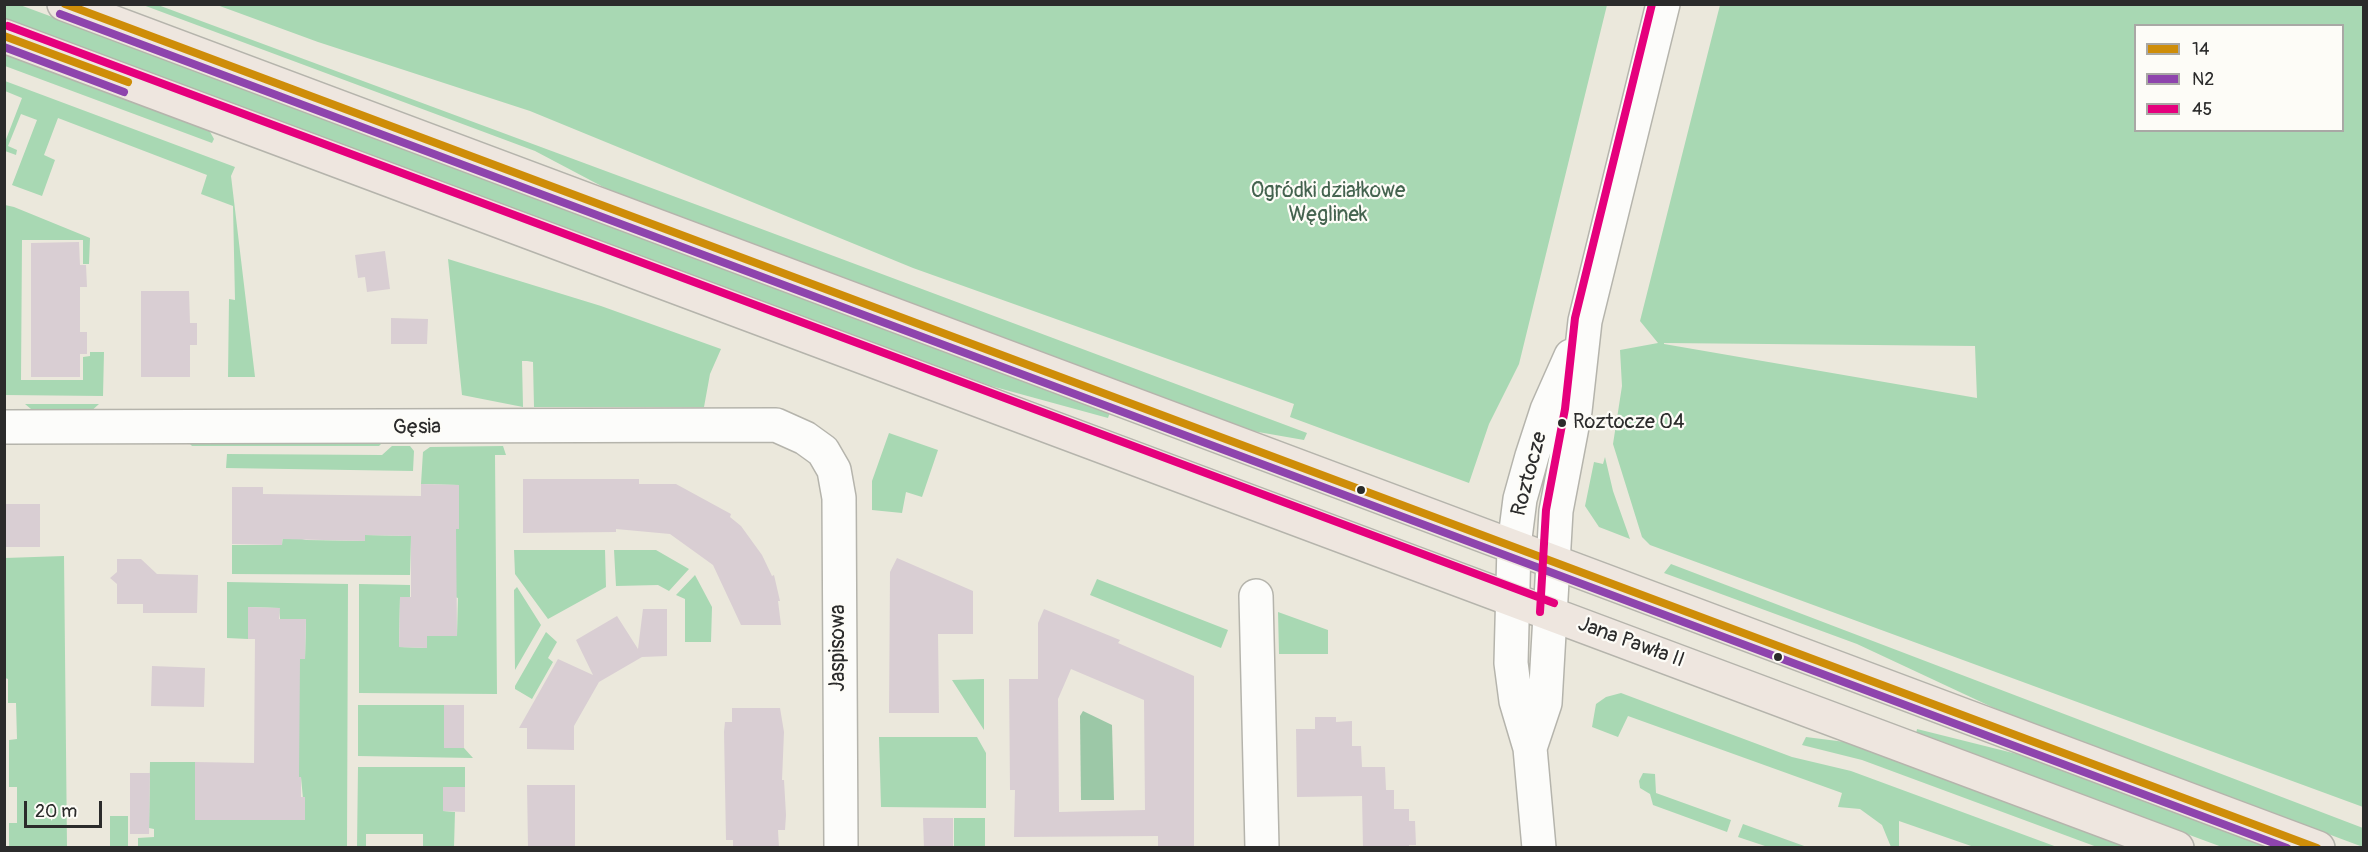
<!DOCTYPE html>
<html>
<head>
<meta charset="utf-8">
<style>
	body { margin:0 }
	#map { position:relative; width:2368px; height:852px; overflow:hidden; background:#ebe8dc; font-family:Pangolin,sans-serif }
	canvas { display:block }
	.frame { position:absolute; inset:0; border:6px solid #2b2b2b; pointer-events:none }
	.legend { position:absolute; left:2134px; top:24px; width:210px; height:108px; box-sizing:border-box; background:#fdfcf7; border:2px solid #a9a8a5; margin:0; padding:8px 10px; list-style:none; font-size:18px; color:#2b2b2b }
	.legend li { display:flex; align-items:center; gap:12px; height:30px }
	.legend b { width:30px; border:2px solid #a9a8a5 }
	.scale { position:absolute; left:24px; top:801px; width:78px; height:27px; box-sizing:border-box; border:3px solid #2b2b2b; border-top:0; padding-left:8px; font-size:18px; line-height:21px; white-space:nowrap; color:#2b2b2b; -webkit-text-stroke:4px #fdfcf7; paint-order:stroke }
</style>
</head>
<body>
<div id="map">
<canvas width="2368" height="852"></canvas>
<div class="frame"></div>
<ul class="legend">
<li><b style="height:8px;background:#ce8d09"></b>14</li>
<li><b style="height:8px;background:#8e44ad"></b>N2</li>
<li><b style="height:8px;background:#e5007d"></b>45</li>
</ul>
<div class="scale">20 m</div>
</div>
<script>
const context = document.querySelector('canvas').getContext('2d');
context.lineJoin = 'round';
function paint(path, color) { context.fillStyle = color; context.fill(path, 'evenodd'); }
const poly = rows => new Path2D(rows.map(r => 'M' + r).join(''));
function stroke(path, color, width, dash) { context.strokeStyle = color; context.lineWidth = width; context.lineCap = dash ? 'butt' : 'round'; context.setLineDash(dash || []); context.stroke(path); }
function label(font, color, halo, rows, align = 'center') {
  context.font = font + ' Pangolin,sans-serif'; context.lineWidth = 4.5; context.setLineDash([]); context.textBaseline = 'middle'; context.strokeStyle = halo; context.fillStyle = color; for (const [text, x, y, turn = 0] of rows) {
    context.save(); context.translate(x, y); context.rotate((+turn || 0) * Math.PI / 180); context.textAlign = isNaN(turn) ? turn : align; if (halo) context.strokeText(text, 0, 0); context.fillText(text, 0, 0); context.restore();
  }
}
paint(poly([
	[4,5,20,5,937,344,1110,412,1108,418,991,386,879,345,5,20],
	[143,5,158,5,700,206,1307,433,1304,440,1241,429,626,199,535,151],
	[217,5,1607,5,1519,364,1489,424,1469,483,1290,417,1294,404,913,268,530,111,318,42],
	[1720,5,2363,5,2363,807,1650,545,1642,537,1613,444,1622,386,1620,350,1658,343,1640,321],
	[2136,26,2342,26,2342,130,2136,130],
	[1664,343,1975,346,1977,398,1664,344],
	[4,50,209,130,214,139,212,143,5,66],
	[5,81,235,167,231,176,255,377,228,377,229,299,235,300,233,206,201,194,207,175,58,118,44,155,55,160,42,196,12,185,37,120,21,114,8,146,17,150,16,155,5,151,5,142,22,98,5,91],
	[5,205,14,207,90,238,89,264,83,264,83,240,22,240,21,380,83,380,83,357,90,356,90,352,104,352,103,396,5,395],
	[448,259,601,306,721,349,710,374,704,407,534,407,533,362,527,361,522,361,523,407,462,395],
	[25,404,99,404,89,413,37,414],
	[889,433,938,450,922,497,906,492,902,513,872,510,872,481],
	[387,438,379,446,192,446,188,442],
	[392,446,410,446,414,451,413,471,226,468,227,454,382,455],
	[503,446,506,455,495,455,497,694,359,693,359,584,410,585,410,597,400,598,399,647,427,648,427,636,457,636,458,598,455,597,451,529,459,528,459,485,421,484,423,452,430,447],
	[1605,457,1613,491,1630,539,1599,527,1585,506,1594,462,1603,464],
	[283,534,306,540,365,541,365,535,411,536,410,575,232,574,232,545,282,545],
	[514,550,605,550,606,587,548,619,515,574],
	[614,550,656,550,689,569,669,591,658,585,616,586],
	[64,556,67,847,9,847,9,823,17,823,17,787,9,787,9,740,17,739,16,703,8,703,8,679,5,678,5,558],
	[1671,564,2363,828,2363,847,2009,715,1857,644,1664,573],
	[695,575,712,607,711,642,685,642,685,599,676,595],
	[1097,579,1228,630,1221,648,1090,595],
	[227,582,348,584,347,847,138,848,138,838,154,837,154,829,149,828,150,762,195,762,195,820,234,820,235,815,267,820,305,820,301,777,294,777,294,659,305,659,306,619,280,619,279,608,248,607,248,639,227,638],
	[517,587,541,625,515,670,514,590],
	[1278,612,1328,630,1328,654,1279,654],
	[546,632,557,642,548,658,553,662,532,699,515,689,515,686],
	[984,679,984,730,952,680],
	[1621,693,1792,757,1851,771,2057,847,1974,847,1899,821,1899,847,1891,847,1882,825,1860,809,1838,807,1842,793,1628,716,1618,737,1592,727,1596,704,1606,697],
	[358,705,444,705,444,748,464,748,473,758,358,756],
	[1917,729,2041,760,2275,847,2222,847,1916,734],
	[879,737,977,737,986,753,986,808,881,807],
	[1806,737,1853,743,2137,847,2097,847,1862,760,1802,745],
	[358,767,465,767,465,787,443,788,443,811,455,812,454,847,423,847,423,834,366,834,366,847,357,848],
	[1643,773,1655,774,1656,793,1731,820,1727,832,1653,805,1650,794,1640,788,1639,781],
	[110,816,128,816,128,847,110,847],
	[954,818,985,818,985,847,954,847],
	[1743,824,1807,847,1768,847,1738,837]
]), '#a8d8b3');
paint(poly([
	[1083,711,1112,725,1114,800,1081,800,1080,716]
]), '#9cc8a7');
paint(poly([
	[79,242,80,265,86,265,87,287,80,287,80,332,87,332,87,354,80,354,80,377,31,377,31,243],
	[385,251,390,289,367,292,365,277,358,278,355,255],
	[141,291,189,291,190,323,197,323,197,345,190,345,190,377,141,377],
	[391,318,428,319,427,344,391,344],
	[523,479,639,479,639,484,676,484,731,514,730,517,741,526,762,555,772,576,774,575,780,601,778,601,781,625,741,625,713,565,670,534,616,529,616,532,523,533],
	[421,484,459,485,459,529,456,529,457,636,427,636,427,648,399,647,400,597,411,597,411,536,365,535,365,541,282,539,282,545,232,544,232,487,263,487,263,494,421,496],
	[4,504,40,504,40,547,4,547],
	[897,558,973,591,973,634,938,634,939,713,889,713,890,572],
	[117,559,141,559,157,574,198,575,197,613,143,613,143,604,117,604,117,584,110,578,117,572],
	[248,607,280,608,279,619,306,619,305,659,300,659,299,777,301,777,301,797,305,797,305,820,195,820,195,762,254,763,255,639,248,639],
	[643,609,667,609,667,656,642,657,599,682,574,726,574,750,527,749,527,728,519,728,558,659,593,675,576,640,617,616,638,649],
	[1044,609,1120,640,1118,643,1194,676,1194,848,1158,848,1158,836,1014,837,1015,790,1010,790,1009,679,1038,679,1038,623],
	[1071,669,1144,700,1145,810,1059,812,1058,699],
	[152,666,205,668,204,707,151,706],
	[444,705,464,705,464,748,444,748],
	[732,708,780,708,784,732,782,780,784,780,786,815,785,830,778,830,779,848,733,848,733,840,726,840,724,732,725,722,732,722],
	[1315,717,1336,717,1336,722,1352,721,1352,746,1361,746,1362,767,1385,767,1386,790,1394,790,1394,809,1409,809,1409,821,1415,821,1416,845,1409,845,1409,848,1363,848,1362,796,1297,797,1296,729,1315,729],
	[130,773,150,773,149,834,130,834],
	[527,785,575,785,575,848,528,848],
	[443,787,465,787,465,812,443,811],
	[923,818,953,818,953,848,924,848]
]), '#d9ced3');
const minor = poly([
	[4,427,776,425,805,438,823,451,834,470,839,498,841,848],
	[1256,596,1262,848],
	[1530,748,1545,703,1556,511,1575,411,1585,321,1663,4],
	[1539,848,1530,748,1516,701,1511,663,1514,546,1520,499,1532,456,1547,410,1571,356]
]);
const major = poly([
	[64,4,2318,848],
	[4,36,2177,848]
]);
stroke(minor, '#b5b4ac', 36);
stroke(major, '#b5b4ac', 36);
stroke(minor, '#fcfcfa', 33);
stroke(major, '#eee6df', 33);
stroke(poly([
	[65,4,2317,848],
	[4,36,128,82]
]), '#ce8d09', 8);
stroke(poly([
	[60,14,2287,848],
	[4,47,124,92]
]), '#8e44ad', 8);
stroke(poly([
	[8,26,1554,603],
	[1540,612,1546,510,1565,409,1575,318,1652,4]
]), '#e5007d', 8);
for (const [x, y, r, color] of [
	[1562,423,5,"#2b2b2b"],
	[1361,490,5,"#2b2b2b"],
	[1778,657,5,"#2b2b2b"]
]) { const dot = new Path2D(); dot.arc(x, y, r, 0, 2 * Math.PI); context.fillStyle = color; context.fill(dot); stroke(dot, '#fdfcf7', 2); }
label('20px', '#2b2b2b', '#fdfcf7', [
	["Roztocze 04",1573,423]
], 'left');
label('21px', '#44634f', '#fdfcf7', [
	["Ogródki działkowe",1328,192],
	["Węglinek",1328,216]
]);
label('21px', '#2b2b2b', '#fdfcf7', [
	["Gęsia",417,428,-1],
	["Roztocze",1530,474,-75],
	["Jana Pawła II",1631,643,20],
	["Jaspisowa",839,648,-90]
]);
</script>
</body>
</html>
